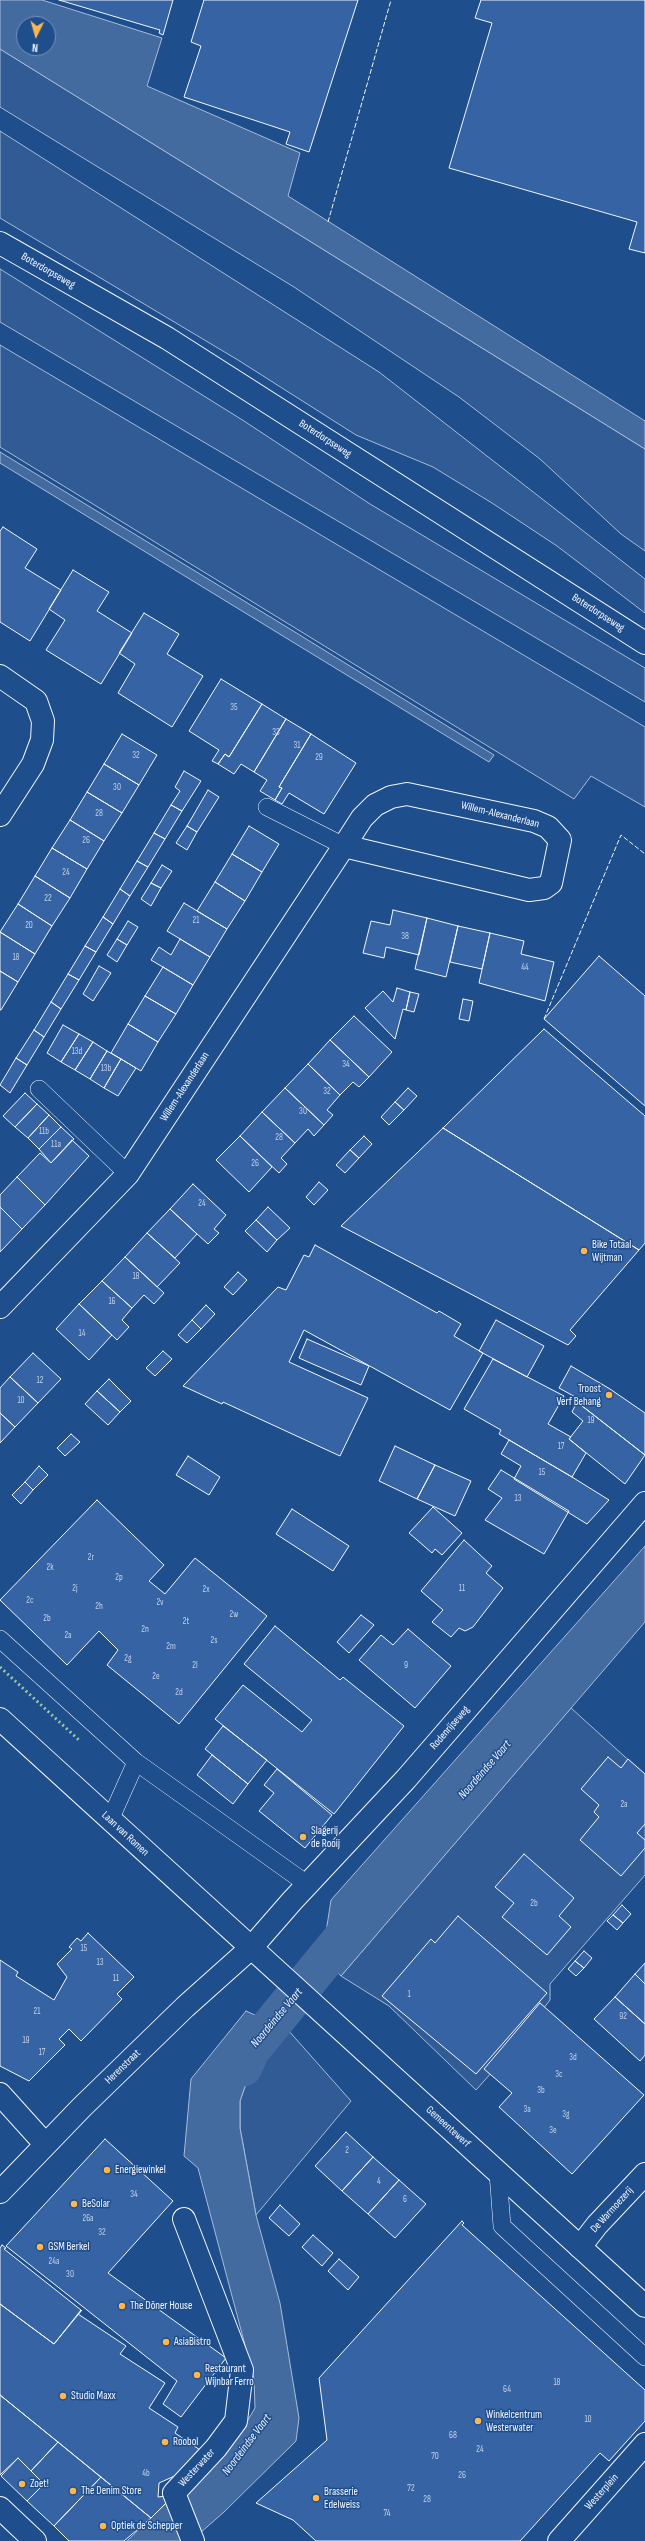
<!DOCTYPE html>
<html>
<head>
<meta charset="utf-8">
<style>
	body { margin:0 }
	#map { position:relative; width:645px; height:2541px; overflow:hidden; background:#1f4e8c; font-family:"Sofia Sans Condensed",sans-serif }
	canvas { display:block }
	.north { position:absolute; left:16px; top:16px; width:40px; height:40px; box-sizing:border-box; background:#1f4e8c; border:1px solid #7391ba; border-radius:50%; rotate:185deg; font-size:11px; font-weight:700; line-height:16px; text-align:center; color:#f2f6ff }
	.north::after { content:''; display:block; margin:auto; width:14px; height:18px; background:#ffb74d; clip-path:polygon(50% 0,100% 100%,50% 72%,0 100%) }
</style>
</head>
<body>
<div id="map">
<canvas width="645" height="2541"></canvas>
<div class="north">N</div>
</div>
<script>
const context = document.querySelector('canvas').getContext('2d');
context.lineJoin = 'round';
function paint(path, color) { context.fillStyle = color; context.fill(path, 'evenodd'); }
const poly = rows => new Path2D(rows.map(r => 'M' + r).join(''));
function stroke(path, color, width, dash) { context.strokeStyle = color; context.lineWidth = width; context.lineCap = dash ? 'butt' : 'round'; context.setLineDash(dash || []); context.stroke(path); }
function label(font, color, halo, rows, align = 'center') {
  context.font = font + ' "Sofia Sans Condensed",sans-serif'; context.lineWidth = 3; context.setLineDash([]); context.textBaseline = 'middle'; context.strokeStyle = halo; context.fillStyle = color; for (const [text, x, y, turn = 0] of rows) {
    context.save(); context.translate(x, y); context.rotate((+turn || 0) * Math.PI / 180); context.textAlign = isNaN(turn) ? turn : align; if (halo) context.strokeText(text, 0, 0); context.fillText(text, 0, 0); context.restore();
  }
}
const green = poly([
	[0,49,645,449,645,551,621,534,540,459,459,397,294,287,0,107,0,49],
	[0,131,379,372,645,579,645,613,557,546,492,503,433,467,356,435,238,360,0,218,0,131],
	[0,269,244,421,370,504,645,668,645,702,0,322,0,269],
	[0,345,645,727,645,807,591,776,574,799,0,447,0,345],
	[571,1708,645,1775,645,1875,550,1984,550,2000,509,2053,476,2090,389,2006,341,1976,571,1708],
	[288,2030,351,2101,256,2215,240,2128,240,2101,249,2075,268,2050,288,2030]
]);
paint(green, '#305b95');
stroke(green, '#a8bbd7', 1);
const water = poly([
	[0,0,42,0,162,38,147,86,300,153,288,196,645,421,645,449,0,49,0,0],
	[24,24,48,24,48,48,24,48,24,24],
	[0,452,290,629,494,755,489,762,0,463,0,452],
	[645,1546,645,1622,341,1976,322,1958,331,1900,645,1546],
	[246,2011,288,2030,268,2050,249,2075,240,2101,240,2128,256,2215,280,2303,299,2418,296,2441,224,2512,191,2541,127,2541,242,2430,255,2408,254,2379,198,2168,184,2156,191,2079,246,2011]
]);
paint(water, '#446ba0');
stroke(water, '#a8bbd7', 1);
stroke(poly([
	[243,2067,250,2051,359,1918]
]), '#446ba0', 39);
const building = poly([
	[59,0,173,0,163,35,159,33,160,30,59,0],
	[204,0,358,0,309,152,286,144,290,132,184,97,201,46,191,42,204,0],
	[481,0,645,0,645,253,629,249,637,222,449,168,492,23,475,18,481,0],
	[3,527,37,549,25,568,61,590,30,641,0,622,0,531,3,527],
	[73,570,109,592,97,611,132,633,101,684,46,650,65,620,49,609,73,570],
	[144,613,179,634,167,654,203,676,172,727,118,693,135,664,119,653,144,613],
	[221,679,262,704,229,757,225,754,218,764,212,761,219,750,189,731,221,679],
	[262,704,286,719,254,772,241,764,234,774,218,764,225,754,229,757,262,704],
	[286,719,311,734,279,787,282,788,275,800,260,791,267,780,254,772,286,719],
	[122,734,157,755,139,785,104,764,122,734],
	[311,734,356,763,324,814,289,793,282,804,275,800,282,788,279,787,311,734],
	[104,764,139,785,122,813,87,792,104,764],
	[184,771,201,781,182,811,171,805,180,791,175,787,184,771],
	[208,790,219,797,197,832,187,826,208,790],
	[87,792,122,813,104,841,70,820,87,792],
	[171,805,182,811,165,839,154,833,171,805],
	[70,820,104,841,87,869,52,848,70,820],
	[187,826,197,832,187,850,176,843,187,826],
	[249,826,279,844,262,872,232,854,249,826],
	[154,833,165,839,148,867,137,861,154,833],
	[52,848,87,869,70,898,35,876,52,848],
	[232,854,262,872,245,901,215,882,232,854],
	[137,861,148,867,130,896,120,889,137,861],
	[162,865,172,871,161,888,151,883,162,865],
	[35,876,70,898,52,926,18,904,35,876],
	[215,882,245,901,227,929,197,911,215,882],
	[151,883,161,888,151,906,141,899,151,883],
	[120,889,130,896,113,924,103,917,120,889],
	[184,903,227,929,210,957,167,931,184,903],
	[18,904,52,926,35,954,0,932,18,904],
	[393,910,427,918,419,955,386,947,384,958,363,953,371,921,390,925,393,910],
	[103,917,113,924,96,952,85,946,103,917],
	[427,918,458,926,446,977,415,969,427,918],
	[128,921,138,927,127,945,117,939,128,921],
	[458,926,490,933,482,969,450,962,458,926],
	[0,932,35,954,18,982,0,971,0,932],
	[490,933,524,941,521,954,554,962,545,1001,479,983,490,933],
	[117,939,127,945,117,962,107,955,117,939],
	[180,939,210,957,193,985,151,960,159,947,171,955,180,939],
	[85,946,96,952,79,980,68,974,85,946],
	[599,956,645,996,645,1106,544,1019,599,956],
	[99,966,111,973,93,1001,83,994,99,966],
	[163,967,193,985,176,1014,145,996,163,967],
	[0,971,18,982,1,1010,0,1010,0,971],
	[68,974,79,980,61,1009,51,1002,68,974],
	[397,988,410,992,406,1010,403,1009,395,1039,365,1008,383,991,393,1002,397,988],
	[410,992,419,994,414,1012,406,1010,410,992],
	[145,996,176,1014,158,1042,128,1024,145,996],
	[463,999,473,1001,469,1021,459,1019,463,999],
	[51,1002,61,1009,44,1037,34,1030,51,1002],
	[354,1016,392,1052,369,1077,330,1040,354,1016],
	[128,1024,158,1042,141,1071,111,1053,128,1024],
	[63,1025,79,1034,61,1062,47,1053,63,1025],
	[544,1029,645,1116,645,1243,639,1250,443,1128,544,1029],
	[34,1030,44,1037,27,1065,16,1058,34,1030],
	[79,1034,93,1042,75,1070,61,1062,79,1034],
	[330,1040,369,1077,359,1087,353,1082,340,1095,308,1064,330,1040],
	[93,1042,107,1051,90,1079,75,1070,93,1042],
	[107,1051,121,1059,104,1088,90,1079,107,1051],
	[16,1058,27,1065,10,1093,0,1085,16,1058],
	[121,1059,136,1068,118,1096,104,1088,121,1059],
	[308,1064,340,1095,327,1110,333,1115,324,1125,285,1088,308,1064],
	[285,1088,324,1125,314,1136,308,1129,295,1143,262,1112,285,1088],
	[408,1088,417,1096,404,1110,395,1102,408,1088],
	[25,1093,37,1104,15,1127,3,1116,25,1093],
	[395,1102,404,1110,389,1125,381,1117,395,1102],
	[37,1104,49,1115,28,1138,15,1127,37,1104],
	[262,1112,295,1143,281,1158,287,1164,279,1173,240,1136,262,1112],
	[49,1115,61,1127,39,1149,28,1138,49,1115],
	[61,1127,74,1139,51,1163,39,1149,61,1127],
	[443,1128,639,1250,570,1330,576,1336,568,1345,341,1226,443,1128],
	[240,1136,272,1167,249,1192,216,1160,240,1136],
	[364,1136,372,1144,359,1158,350,1150,364,1136],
	[72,1140,89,1156,45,1205,17,1177,40,1153,51,1163,72,1140],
	[350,1150,359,1158,345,1173,336,1165,350,1150],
	[17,1177,45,1205,22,1229,0,1207,0,1195,17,1177],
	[319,1182,328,1190,314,1205,306,1197,319,1182],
	[193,1184,226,1215,214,1229,219,1233,208,1244,170,1209,193,1184],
	[0,1207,22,1229,0,1252,0,1207],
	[268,1207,290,1228,277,1240,256,1220,268,1207],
	[170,1209,197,1234,175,1258,147,1233,170,1209],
	[256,1220,277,1240,267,1252,245,1231,256,1220],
	[147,1233,180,1263,157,1287,125,1257,147,1233],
	[315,1245,437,1313,439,1311,461,1324,454,1336,483,1353,450,1410,304,1330,289,1362,368,1398,340,1456,223,1402,222,1404,183,1386,278,1287,286,1290,304,1255,309,1257,315,1245],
	[125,1257,164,1293,154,1304,144,1295,132,1308,102,1281,125,1257],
	[238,1272,247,1280,233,1295,224,1287,238,1272],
	[102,1281,132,1308,122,1320,129,1327,117,1340,79,1304,102,1281],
	[79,1304,112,1335,89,1360,56,1329,79,1304],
	[206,1305,215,1314,201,1329,192,1320,206,1305],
	[192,1320,201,1329,187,1343,178,1335,192,1320],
	[496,1320,544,1346,527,1377,479,1351,496,1320],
	[307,1339,369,1366,361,1385,299,1358,307,1339],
	[163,1351,172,1359,155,1376,146,1368,163,1351],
	[33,1353,61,1379,38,1403,10,1377,33,1353],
	[493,1359,564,1396,548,1424,571,1437,569,1439,586,1453,572,1477,499,1434,501,1430,464,1409,493,1359],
	[571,1366,610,1389,645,1413,645,1455,577,1402,579,1399,559,1388,571,1366],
	[10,1377,38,1403,15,1427,0,1413,0,1388,10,1377],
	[109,1379,131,1401,120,1412,97,1391,109,1379],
	[97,1391,120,1412,108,1425,85,1404,97,1391],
	[577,1402,645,1455,625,1484,569,1439,583,1421,572,1412,577,1402],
	[0,1413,15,1427,0,1443,0,1413],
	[71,1434,80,1442,65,1456,57,1448,71,1434],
	[509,1440,572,1477,609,1500,587,1524,514,1479,521,1466,501,1454,509,1440],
	[395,1446,435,1465,417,1499,379,1481,395,1446],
	[188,1456,220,1477,209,1495,176,1475,188,1456],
	[435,1465,471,1481,455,1516,417,1499,435,1465],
	[39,1466,48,1475,33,1490,25,1482,39,1466],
	[501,1470,569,1511,544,1554,485,1520,502,1498,488,1489,501,1470],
	[25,1482,33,1490,21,1504,12,1495,25,1482],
	[97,1500,164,1565,149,1581,165,1594,195,1558,267,1616,179,1724,107,1665,118,1650,99,1631,67,1665,0,1600,97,1500],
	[433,1507,462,1533,442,1555,435,1549,432,1553,409,1533,433,1507],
	[292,1509,349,1546,333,1571,276,1534,292,1509],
	[464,1540,492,1566,486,1573,503,1588,473,1627,465,1631,459,1628,451,1637,432,1622,443,1610,421,1591,464,1540],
	[361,1615,374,1625,349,1653,337,1642,361,1615],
	[275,1626,340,1680,343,1677,404,1726,334,1814,215,1719,243,1685,302,1732,312,1720,244,1664,275,1626],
	[408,1629,451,1666,415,1708,359,1660,381,1635,393,1645,408,1629],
	[223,1726,267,1760,248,1784,205,1749,223,1726],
	[212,1755,248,1784,233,1804,197,1775,212,1755],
	[608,1757,621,1768,628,1759,645,1774,645,1824,637,1833,645,1840,645,1848,621,1876,580,1840,599,1817,594,1812,599,1805,581,1789,608,1757],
	[277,1769,332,1815,305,1848,259,1811,274,1793,264,1785,277,1769],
	[524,1854,574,1898,559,1916,571,1927,547,1955,502,1917,514,1903,495,1887,524,1854],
	[622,1905,631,1914,623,1923,613,1915,622,1905],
	[613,1915,623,1923,617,1930,607,1921,613,1915],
	[458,1916,547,1993,476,2074,382,1996,431,1939,435,1943,458,1916],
	[88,1933,134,1977,117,1994,122,1999,81,2041,69,2029,59,2039,65,2045,29,2081,0,2066,0,1960,18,1972,16,1976,54,2000,67,1977,57,1964,72,1949,69,1947,77,1938,81,1941,88,1933],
	[584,1951,592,1958,584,1968,575,1961,584,1951],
	[575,1961,584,1968,576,1976,568,1969,575,1961],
	[645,1963,645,1984,635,1974,645,1963],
	[635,1974,645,1984,645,2024,615,1997,635,1974],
	[615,1997,645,2024,645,2055,640,2061,594,2019,615,1997],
	[540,2003,644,2095,572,2174,499,2107,512,2093,484,2069,540,2003],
	[346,2132,373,2157,342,2191,315,2166,346,2132],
	[105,2139,173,2201,108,2273,226,2358,181,2417,163,2404,177,2381,6,2246,105,2139],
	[373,2157,399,2180,368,2214,342,2191,373,2157],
	[399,2180,426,2204,395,2238,368,2214,399,2180],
	[280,2205,300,2224,289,2236,269,2218,280,2205],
	[462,2221,464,2223,462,2225,645,2390,645,2421,609,2461,600,2453,520,2541,316,2541,293,2520,256,2503,327,2440,319,2378,462,2221],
	[313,2235,333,2253,322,2266,302,2247,313,2235],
	[2,2245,6,2248,4,2249,81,2310,54,2344,0,2304,0,2248,2,2245],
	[339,2259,359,2277,348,2290,328,2271,339,2259],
	[0,2304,54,2344,82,2310,78,2314,126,2346,120,2354,165,2383,149,2408,178,2427,175,2433,206,2454,179,2474,159,2483,158,2497,167,2496,170,2499,151,2518,0,2395,0,2304],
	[0,2395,58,2442,31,2471,18,2458,0,2475,0,2395],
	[58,2442,101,2477,54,2526,27,2501,44,2484,31,2471,58,2442],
	[18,2458,44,2484,27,2501,1,2476,18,2458],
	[101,2477,151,2518,124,2541,69,2541,54,2526,101,2477]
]);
paint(building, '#3563a3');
stroke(building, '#f2f6ff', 1);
const lane = poly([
	[267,807,344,846],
	[39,1089,128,1174],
	[0,1639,136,1762,110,1820],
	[136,1762,307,1884],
	[498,2173,502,2226,645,2357]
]);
const street = poly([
	[0,676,36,701,43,721,42,740,33,764,0,815],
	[0,1307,128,1174,344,846,362,818,375,805,391,797,407,794,534,821,548,827,560,840,551,883,544,888,529,890,344,846],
	[0,2094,45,2144],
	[0,2192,82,2107,185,2007,251,1948],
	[184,2219,242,2370,236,2421,216,2448,174,2493,193,2541],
	[580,2247,597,2225,645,2174],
	[0,2508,35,2541],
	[559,2541,645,2444]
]);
const secondary = poly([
	[0,243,167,338,645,643],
	[0,1719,645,2306],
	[251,1948,292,1901,406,1779,645,1503]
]);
stroke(lane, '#f2f6ff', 18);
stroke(street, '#f2f6ff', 24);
stroke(secondary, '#f2f6ff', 24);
stroke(lane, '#1f4e8c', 17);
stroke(street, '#1f4e8c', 22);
stroke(secondary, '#1f4e8c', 22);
stroke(poly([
	[0,1667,80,1741]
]), '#97c8a6', 3, [2, 3]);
stroke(poly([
	[328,222,391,0],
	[544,1019,621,835,645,854]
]), '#f2f6ff', 1, [5, 2]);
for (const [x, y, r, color] of [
	[584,1251,4,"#ffb74d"],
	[609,1395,4,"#ffb74d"],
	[303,1837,4,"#ffb74d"],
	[107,2170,4,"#ffb74d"],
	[74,2204,4,"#ffb74d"],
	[40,2247,4,"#ffb74d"],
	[122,2306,4,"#ffb74d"],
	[166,2342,4,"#ffb74d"],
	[197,2375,4,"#ffb74d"],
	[63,2396,4,"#ffb74d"],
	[478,2421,4,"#ffb74d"],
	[165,2442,4,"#ffb74d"],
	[22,2484,4,"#ffb74d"],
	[73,2491,4,"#ffb74d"],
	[316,2498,4,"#ffb74d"],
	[103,2526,4,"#ffb74d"]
]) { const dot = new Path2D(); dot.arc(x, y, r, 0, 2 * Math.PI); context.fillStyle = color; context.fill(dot); stroke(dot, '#1f4e8c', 1.5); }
label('9px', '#c3d1e8', null, [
	["35",234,708],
	["33",276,733],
	["31",297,746],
	["32",136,756],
	["29",319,758],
	["30",117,788],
	["28",99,814],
	["26",86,841],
	["24",66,873],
	["22",48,899],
	["21",196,921],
	["20",29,926],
	["38",405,937],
	["18",16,958],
	["44",525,968],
	["13d",77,1052],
	["34",346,1065],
	["13b",106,1069],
	["32",327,1092],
	["30",303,1112],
	["11b",44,1132],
	["28",279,1138],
	["11a",56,1145],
	["26",255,1164],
	["24",202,1204],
	["18",136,1277],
	["16",112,1302],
	["14",82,1334],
	["12",40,1381],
	["10",21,1401],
	["19",591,1421],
	["17",561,1447],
	["15",542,1473],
	["13",518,1499],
	["2r",91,1558],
	["2k",50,1568],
	["2p",119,1578],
	["2j",75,1589],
	["11",462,1589],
	["2x",206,1590],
	["2c",30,1601],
	["2v",160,1603],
	["2h",99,1607],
	["2w",234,1615],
	["2b",47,1619],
	["2t",186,1622],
	["2n",145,1630],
	["2a",68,1636],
	["2s",214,1641],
	["2m",171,1647],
	["2g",128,1659],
	["2l",195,1666],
	["9",406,1666],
	["2e",156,1677],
	["2d",179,1693],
	["2a",624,1805],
	["2b",534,1904],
	["15",84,1949],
	["13",100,1963],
	["11",116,1979],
	["1",409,1995],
	["21",37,2012],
	["92",623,2017],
	["19",26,2041],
	["17",42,2053],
	["3d",573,2058],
	["3c",559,2075],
	["3b",541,2091],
	["3a",527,2110],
	["3g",566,2115],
	["3e",553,2131],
	["2",347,2151],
	["4",379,2182],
	["34",134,2195],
	["6",405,2200],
	["26a",88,2219],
	["32",102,2233],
	["24a",54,2262],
	["30",70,2275],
	["18",557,2383],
	["64",507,2390],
	["10",588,2420],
	["68",453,2436],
	["24",480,2450],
	["70",435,2457],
	["4b",146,2474],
	["26",462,2476],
	["72",411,2489],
	["28",427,2500],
	["74",387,2514]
]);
label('11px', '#f2f6ff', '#1f4e8c', [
	["Boterdorpseweg",48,271,30],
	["Boterdorpseweg",325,439,33],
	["Boterdorpseweg",598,613,33],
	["Willem-Alexanderlaan",500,815,14],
	["Willem-Alexanderlaan",185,1087,-57],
	["Rodenrijseweg",450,1728,-49],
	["Laan van Romen",125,1834,43],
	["Herenstraat",123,2067,-44],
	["Gemeentewerf",448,2127,42],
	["De Warmoezerij",612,2210,-48],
	["Westerwater",197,2468,-47],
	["Westerplein",602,2492,-48]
]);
label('11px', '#f2f6ff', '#1f4e8c', [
	["Bike Totaal",592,1245],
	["Wijtman",592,1258],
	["Troost",601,1389,"right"],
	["Verf Behang",601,1402,"right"],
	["Slagerij",311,1831],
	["de Rooij",311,1844],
	["Energiewinkel",115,2170],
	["BeSolar",82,2204],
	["GSM Berkel",48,2247],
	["The Döner House",130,2306],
	["AsiaBistro",174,2342],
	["Restaurant",205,2369],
	["Wijnbar Ferro",205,2382],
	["Studio Maxx",71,2396],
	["Winkelcentrum",486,2415],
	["Westerwater",486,2428],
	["Roobol",173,2442],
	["Zoet!",30,2484],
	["The Denim Store",81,2491],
	["Brasserie",324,2492],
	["Edelweiss",324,2505],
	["Optiek de Schepper",111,2526]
], 'left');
label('italic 12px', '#f2f6ff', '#1f4e8c', [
	["Noordeindse Vaart",485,1770,-49],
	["Noordeindse Vaart",277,2018,-50],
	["Noordeindse Vaart",247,2445,-53]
]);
</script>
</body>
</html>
